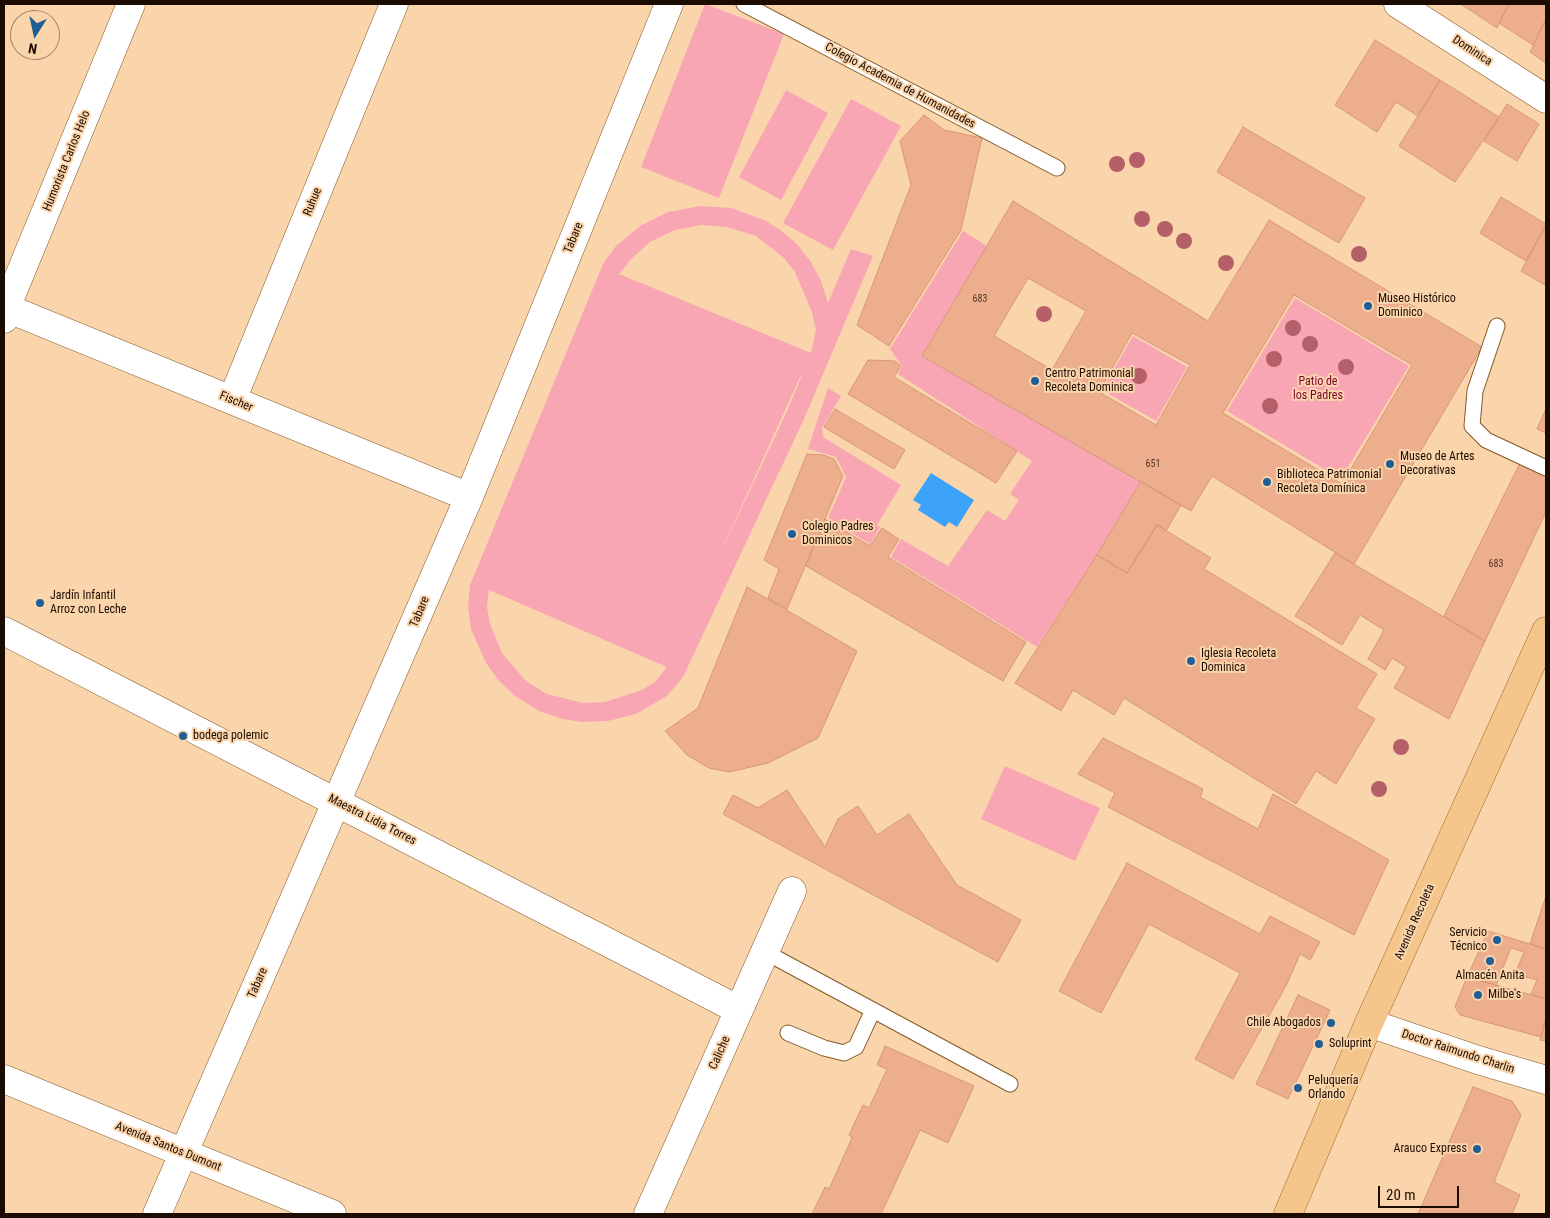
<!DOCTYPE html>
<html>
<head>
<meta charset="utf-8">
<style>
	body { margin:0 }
	#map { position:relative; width:1550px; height:1218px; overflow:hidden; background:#fad4ab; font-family:"Roboto Condensed",sans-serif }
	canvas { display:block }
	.frame { position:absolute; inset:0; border:5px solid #1c0c00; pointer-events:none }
	.north { position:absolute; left:10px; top:10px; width:50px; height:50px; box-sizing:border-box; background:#fad4ab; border:1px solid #a18467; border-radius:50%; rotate:190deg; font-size:14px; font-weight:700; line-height:20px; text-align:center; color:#1c0c00 }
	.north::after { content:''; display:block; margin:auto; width:18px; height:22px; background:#205f95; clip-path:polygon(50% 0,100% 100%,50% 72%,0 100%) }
	.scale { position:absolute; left:1378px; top:1186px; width:81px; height:22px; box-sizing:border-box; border:2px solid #1c0c00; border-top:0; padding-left:6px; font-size:15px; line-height:18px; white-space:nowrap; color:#1c0c00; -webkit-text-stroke:4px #fad4ab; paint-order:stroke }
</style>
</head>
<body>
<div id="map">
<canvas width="1550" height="1218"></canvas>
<div class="frame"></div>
<div class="north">N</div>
<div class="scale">20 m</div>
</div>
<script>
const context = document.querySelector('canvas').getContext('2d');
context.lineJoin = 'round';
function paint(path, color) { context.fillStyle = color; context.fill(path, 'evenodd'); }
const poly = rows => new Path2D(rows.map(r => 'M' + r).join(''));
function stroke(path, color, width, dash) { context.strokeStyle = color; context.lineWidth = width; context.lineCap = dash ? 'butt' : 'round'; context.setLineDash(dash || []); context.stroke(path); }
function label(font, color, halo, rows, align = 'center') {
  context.font = font + ' "Roboto Condensed",sans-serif'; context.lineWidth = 4; context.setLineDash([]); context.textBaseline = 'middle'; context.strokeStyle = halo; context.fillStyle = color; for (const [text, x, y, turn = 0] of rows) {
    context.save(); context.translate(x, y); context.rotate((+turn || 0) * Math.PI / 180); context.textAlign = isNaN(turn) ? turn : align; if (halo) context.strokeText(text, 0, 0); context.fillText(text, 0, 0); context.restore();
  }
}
paint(poly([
	[705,4,784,34,719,198,641,167],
	[786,90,828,113,781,200,739,177],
	[851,99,901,126,833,250,783,223],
	[700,206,731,208,764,220,779,229,797,244,811,262,821,281,828,303,851,249,873,256,804,419,683,677,667,696,636,714,608,721,582,722,563,719,539,711,515,696,499,681,486,663,471,629,468,607,470,585,603,264,616,246,640,226,668,212],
	[701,225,727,227,756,236,783,257,795,272,812,312,816,330,811,353,619,274,631,259,650,242,675,230],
	[802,375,787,411,713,569,801,375],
	[489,590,667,667,655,682,642,690,605,702,583,703,547,694,526,681,502,653,490,624,487,607],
	[963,231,987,246,923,356,1141,481,1097,555,1037,647,891,557,901,539,948,566,987,510,1005,521,1019,500,1010,494,1032,461,898,374,902,366,890,349],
	[1295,298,1409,366,1341,479,1227,411],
	[1133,336,1187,367,1156,421,1102,390],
	[828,388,841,396,822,428,823,437,901,485,877,525,880,527,870,544,828,518,846,477,836,457,808,449],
	[1005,766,1100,808,1075,861,981,819]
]), '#f9a6b4');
paint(poly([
	[931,473,974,500,957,527,949,522,945,527,918,510,921,505,913,500]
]), '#3ca2fa');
const building = poly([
	[1461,4,1509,4,1497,28,1461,4],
	[1509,4,1546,4,1546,19,1533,45,1499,23,1509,4],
	[1546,19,1546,63,1530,52,1546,19],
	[1375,40,1440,80,1418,116,1396,102,1377,132,1335,105,1375,40],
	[1440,80,1499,117,1455,182,1399,146,1440,80],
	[1507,104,1539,124,1517,161,1484,141,1507,104],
	[924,115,944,130,982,138,961,230,889,346,857,325,911,185,900,141,924,115],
	[1243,127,1365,198,1339,243,1217,172,1243,127],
	[1501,197,1546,224,1526,261,1480,233,1501,197],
	[1013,201,1208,321,1269,220,1482,347,1354,564,1212,476,1191,511,922,356,1013,201],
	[1028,278,1086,311,1052,370,994,336,1028,278],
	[1294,295,1412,365,1342,484,1223,413,1294,295],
	[1132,333,1190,365,1156,425,1099,392,1132,333],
	[1546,226,1546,283,1545,285,1521,271,1546,226],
	[868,360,895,361,901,366,894,377,1017,451,996,483,848,394,868,360],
	[835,409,905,450,894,469,824,427,835,409],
	[1546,409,1546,433,1537,429,1546,409],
	[807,454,823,455,834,459,843,476,787,609,768,598,779,569,764,560,807,454],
	[1522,459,1546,471,1546,512,1485,641,1444,616,1522,459],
	[1141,481,1181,505,1166,531,1157,525,1127,573,1097,555,1141,481],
	[825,519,870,546,882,528,899,539,888,557,1026,642,1003,681,806,566,825,519],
	[1157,525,1211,558,1204,569,1377,674,1356,708,1375,719,1336,784,1316,771,1296,804,1124,698,1114,715,1073,690,1061,711,1015,683,1097,555,1127,573,1157,525],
	[1335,553,1485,641,1449,719,1394,688,1406,667,1392,658,1385,670,1368,659,1384,630,1360,615,1342,645,1295,616,1335,553],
	[747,587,857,651,818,738,768,763,729,772,709,768,687,755,665,731,698,708,747,587],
	[1103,738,1203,789,1200,797,1258,829,1273,794,1389,860,1354,935,1108,807,1115,793,1078,774,1103,738],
	[787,790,825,847,838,819,858,806,877,835,909,814,957,885,1021,920,998,962,723,814,733,795,758,808,787,790],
	[1127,863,1260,934,1270,916,1320,942,1310,960,1300,954,1287,984,1233,1079,1195,1059,1240,973,1149,924,1101,1013,1059,991,1127,863],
	[1546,896,1546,949,1530,944,1546,896],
	[1488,931,1546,949,1546,999,1531,994,1537,980,1515,974,1524,952,1511,948,1496,985,1467,977,1488,931],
	[1467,977,1546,999,1546,1018,1541,1037,1460,1015,1455,1007,1467,977],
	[1298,995,1330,1010,1288,1099,1256,1084,1298,995],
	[1546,1018,1546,1041,1540,1040,1546,1018],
	[885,1046,974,1086,948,1143,920,1130,881,1214,812,1214,825,1187,829,1189,852,1138,849,1135,863,1105,869,1108,887,1069,877,1065,885,1046],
	[1473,1087,1512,1101,1521,1115,1494,1182,1520,1195,1512,1214,1418,1214,1473,1087]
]);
paint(building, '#edae8d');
stroke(building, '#d59778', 1);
const service = poly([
	[744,4,1057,168],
	[1497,326,1475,391,1472,426,1486,440,1546,468],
	[765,952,1010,1084],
	[788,1033,824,1048,844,1053,856,1047,873,1010]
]);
const minor = poly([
	[4,307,469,497],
	[4,319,6,308,131,4],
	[232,400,394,4],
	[4,631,739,1010],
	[1369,1023,1478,1060,1546,1080],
	[157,1214,469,497,669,4],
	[648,1214,792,891]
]);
const tertiary = poly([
	[1398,4,1546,99]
]);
const secondary = poly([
	[4,1079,332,1214]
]);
const primary = poly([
	[1288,1214,1369,1023,1546,631]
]);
stroke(service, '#845a28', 17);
stroke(minor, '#845a28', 29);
stroke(tertiary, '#845a28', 29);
stroke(secondary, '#845a28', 29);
stroke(primary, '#a36c2a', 29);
stroke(service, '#fff', 15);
stroke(minor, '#fff', 28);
stroke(tertiary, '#fff', 28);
stroke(secondary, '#fff', 28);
stroke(primary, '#f4c68c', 28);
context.fillStyle = '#b55f68';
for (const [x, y] of [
	[1137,160],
	[1117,164],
	[1142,219],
	[1165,229],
	[1184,241],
	[1359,254],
	[1226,263],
	[1044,314],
	[1293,328],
	[1310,344],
	[1274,359],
	[1346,367],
	[1139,376],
	[1270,406],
	[1401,747],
	[1379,789]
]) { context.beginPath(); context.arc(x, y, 8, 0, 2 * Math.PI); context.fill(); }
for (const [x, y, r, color] of [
	[1368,306,5,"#205f95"],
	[1035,381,5,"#205f95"],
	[1390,464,5,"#205f95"],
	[1267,482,5,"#205f95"],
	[792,534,5,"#205f95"],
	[40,603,5,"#205f95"],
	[1191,661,5,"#205f95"],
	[183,736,5,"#205f95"],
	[1497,940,5,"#205f95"],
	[1490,961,5,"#205f95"],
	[1478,995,5,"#205f95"],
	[1331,1023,5,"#205f95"],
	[1319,1044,5,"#205f95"],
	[1298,1088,5,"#205f95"],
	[1477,1149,5,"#205f95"]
]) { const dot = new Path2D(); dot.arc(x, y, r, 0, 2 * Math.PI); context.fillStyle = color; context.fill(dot); stroke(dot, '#fad4ab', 2); }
label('10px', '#503423', null, [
	["683",980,299],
	["651",1153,464],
	["683",1496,564]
]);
label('12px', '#1c0c00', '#fad4ab', [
	["Dominica",1472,51,33],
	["Colegio Academia de Humanidades",900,86,28],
	["Humorista Carlos Helo",67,161,-68],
	["Ruhue",313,202,-68],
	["Tabare",574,238,-68],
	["Fischer",236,402,22],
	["Tabare",420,612,-67],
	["Maestra Lidia Torres",372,820,27],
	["Avenida Recoleta",1415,922,-66],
	["Tabare",258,983,-66],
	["Doctor Raimundo Charlin",1458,1052,18],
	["Caliche",720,1053,-66],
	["Avenida Santos Dumont",168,1147,22]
]);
label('12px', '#1c0c00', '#fad4ab', [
	["Museo Histórico",1378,299],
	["Dominico",1378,313],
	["Centro Patrimonial",1045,374],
	["Recoleta Dominica",1045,388],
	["Museo de Artes",1400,457],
	["Decorativas",1400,471],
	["Biblioteca Patrimonial",1277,475],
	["Recoleta Domínica",1277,489],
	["Colegio Padres",802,527],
	["Dominicos",802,541],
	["Jardín Infantil",50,596],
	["Arroz con Leche",50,610],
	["Iglesia Recoleta",1201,654],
	["Dominica",1201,668],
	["bodega polemic",193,736],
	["Servicio",1487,933,"right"],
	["Técnico",1487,947,"right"],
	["Almacén Anita",1490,976,"center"],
	["Milbe's",1488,995],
	["Chile Abogados",1321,1023,"right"],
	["Soluprint",1329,1044],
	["Peluquería",1308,1081],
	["Orlando",1308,1095],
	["Arauco Express",1467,1149,"right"]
], 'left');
label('12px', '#7c0031', '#fad4ab', [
	["Patio de",1318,382],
	["los Padres",1318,396]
]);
</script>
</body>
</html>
